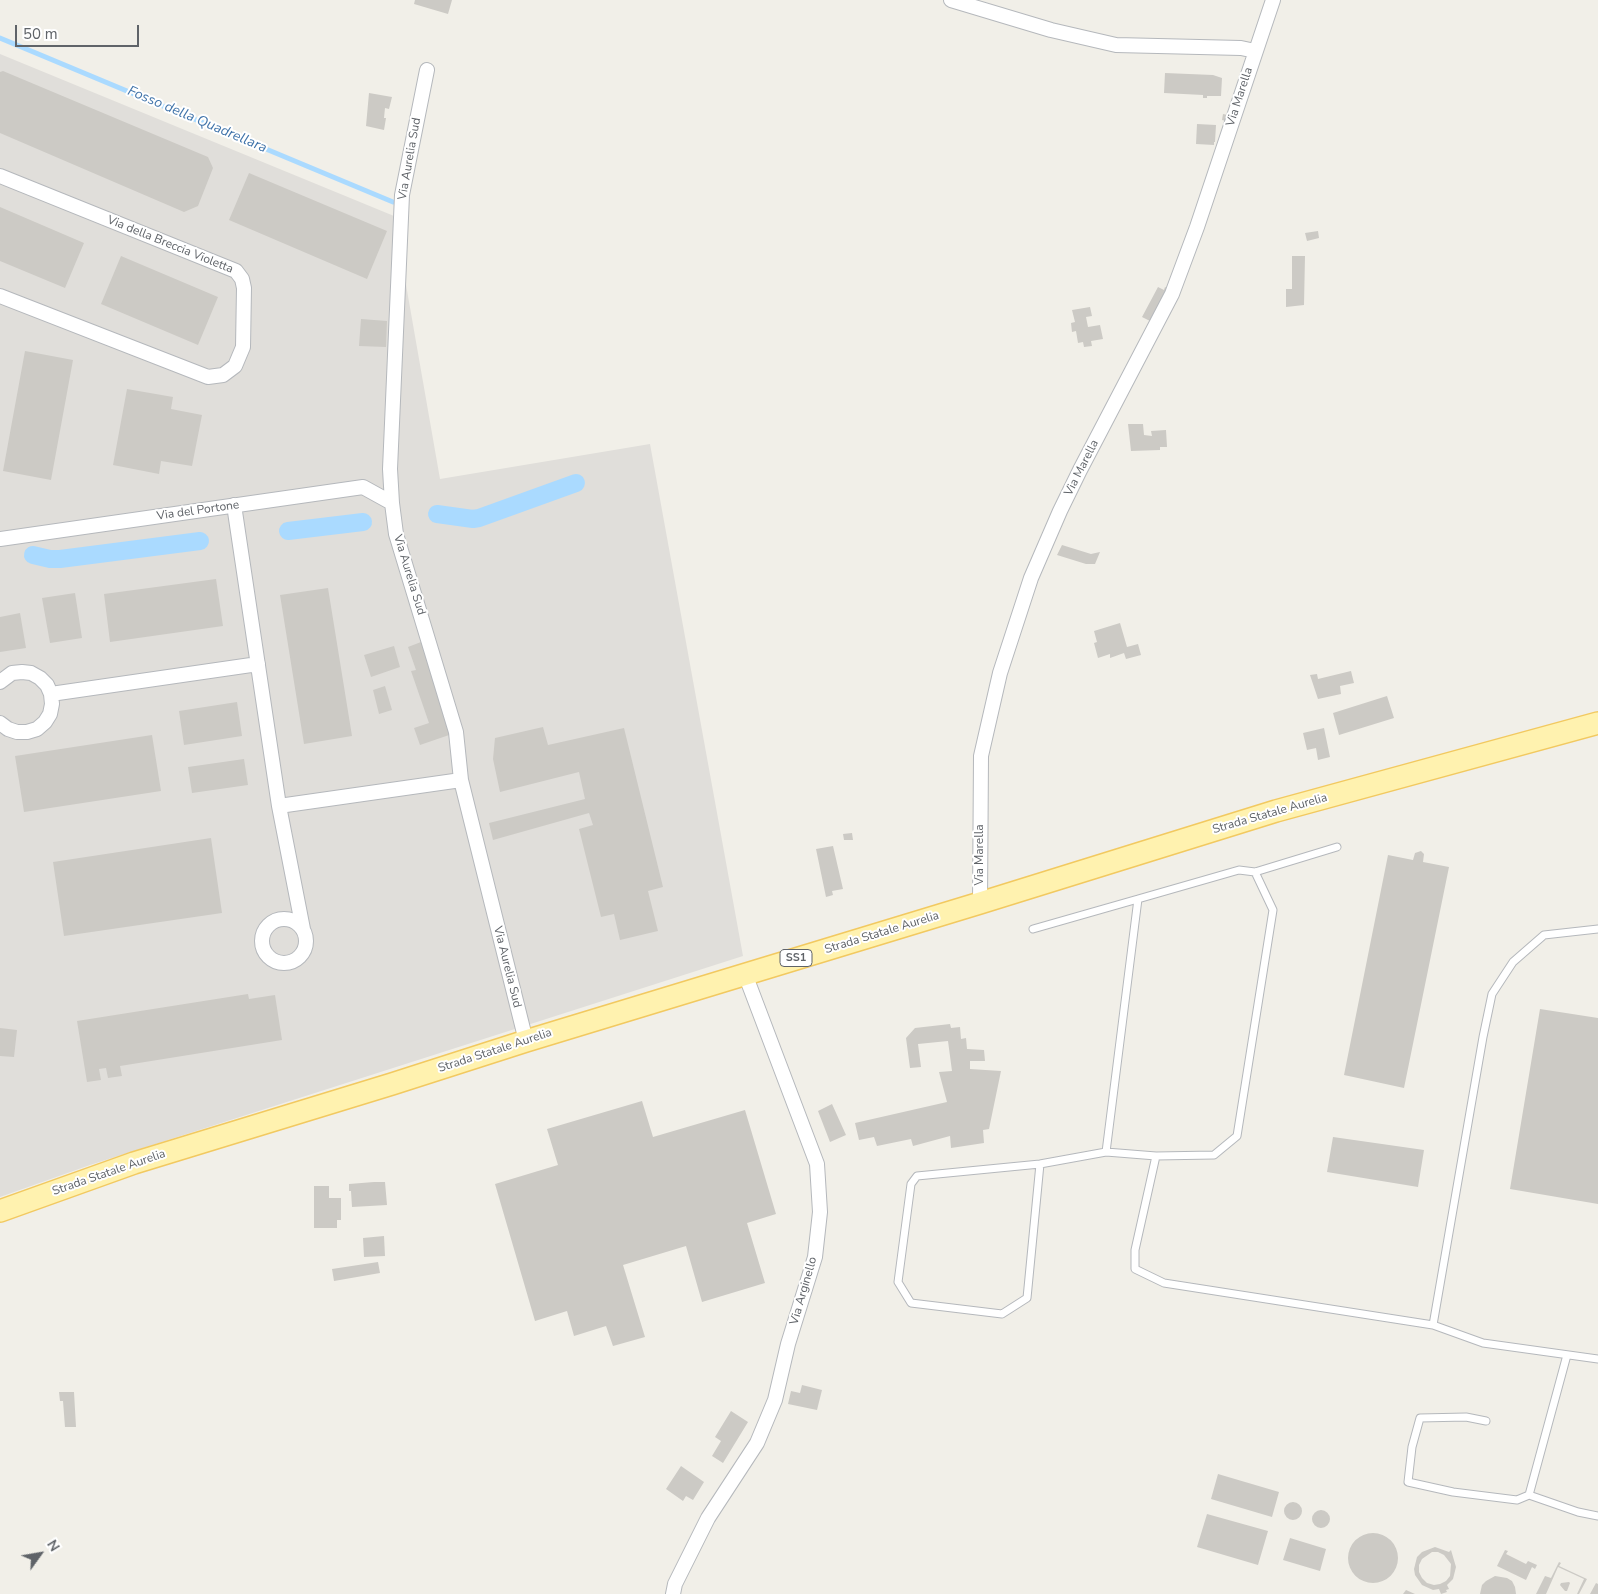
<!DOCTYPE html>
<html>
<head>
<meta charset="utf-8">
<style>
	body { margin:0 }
	#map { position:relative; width:1598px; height:1594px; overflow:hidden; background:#f1efe8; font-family:"Nunito Sans",sans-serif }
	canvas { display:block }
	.north { position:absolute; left:15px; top:1529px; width:50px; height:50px; -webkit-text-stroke:4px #fff; paint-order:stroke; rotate:58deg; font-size:14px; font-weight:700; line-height:20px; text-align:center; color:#5f6368 }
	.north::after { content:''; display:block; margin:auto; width:18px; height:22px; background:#5f6368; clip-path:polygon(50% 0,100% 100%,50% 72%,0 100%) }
	.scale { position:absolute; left:15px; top:25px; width:124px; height:22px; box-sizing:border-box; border:2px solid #5f6368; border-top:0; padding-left:6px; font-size:15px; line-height:18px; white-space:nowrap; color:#5f6368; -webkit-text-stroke:4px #fff; paint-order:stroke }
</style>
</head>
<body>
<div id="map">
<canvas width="1598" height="1594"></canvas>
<div class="north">N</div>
<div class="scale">50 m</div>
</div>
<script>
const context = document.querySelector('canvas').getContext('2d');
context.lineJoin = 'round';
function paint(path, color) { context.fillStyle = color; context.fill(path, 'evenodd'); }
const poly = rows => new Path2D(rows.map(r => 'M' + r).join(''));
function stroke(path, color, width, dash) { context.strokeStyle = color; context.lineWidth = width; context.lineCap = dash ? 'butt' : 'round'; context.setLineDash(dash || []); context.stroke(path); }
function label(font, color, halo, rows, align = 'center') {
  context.font = font + ' "Nunito Sans",sans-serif'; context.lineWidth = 4; context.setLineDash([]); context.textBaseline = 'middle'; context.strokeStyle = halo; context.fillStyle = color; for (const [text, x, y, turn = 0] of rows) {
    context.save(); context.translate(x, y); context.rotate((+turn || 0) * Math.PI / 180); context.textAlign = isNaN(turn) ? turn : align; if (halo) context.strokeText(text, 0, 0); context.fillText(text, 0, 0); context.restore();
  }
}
paint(poly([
	[0,54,394,216,440,479,650,444,743,956,90,1165,0,1197]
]), '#e0deda');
stroke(poly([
	[0,38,393,202]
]), '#aadaff', 5);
stroke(poly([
	[437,514,473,519,479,518,576,483],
	[288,531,363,522],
	[33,555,50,559,60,559,200,541]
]), '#aadaff', 18);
paint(poly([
	[415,0,452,0,448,14,414,4],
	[3,71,208,157,213,168,198,206,184,212,0,133,0,72],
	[1165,73,1213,75,1222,78,1221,96,1207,96,1207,98,1203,98,1203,95,1164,93],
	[369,93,392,97,389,109,385,108,384,118,386,118,384,130,366,126],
	[1223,114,1228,115,1226,121,1222,120],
	[1197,124,1216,125,1215,142,1214,142,1214,145,1196,144],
	[249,173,387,231,367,279,229,220],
	[0,207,84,243,65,288,0,261],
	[1318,231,1319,238,1307,241,1305,233],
	[121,256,218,297,198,345,101,304],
	[1292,256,1305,256,1304,305,1286,307,1286,289,1292,289],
	[1158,287,1164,290,1165,287,1169,289,1152,322,1142,317],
	[1090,307,1092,316,1086,317,1088,327,1100,325,1103,339,1091,341,1092,346,1084,347,1083,342,1078,343,1076,331,1072,332,1071,323,1075,322,1072,310],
	[361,319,387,321,386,347,359,346],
	[25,351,73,360,51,480,3,471],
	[127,389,173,397,171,409,202,415,192,466,161,461,159,474,113,465],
	[1128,424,1143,424,1144,435,1152,436,1151,431,1166,430,1167,447,1160,447,1160,450,1131,451],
	[1062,545,1091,554,1100,552,1095,564,1086,564,1057,555],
	[216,579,223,626,110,642,104,594],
	[328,588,352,736,304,744,280,595],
	[75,593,82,638,50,643,42,598],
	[20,613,26,648,0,652,0,617],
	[1120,623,1127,647,1138,644,1141,655,1126,659,1124,653,1110,658,1110,654,1098,658,1094,643,1097,642,1094,631],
	[421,642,452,734,420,745,414,728,429,723,411,671,416,670,408,647],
	[394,646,400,667,371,677,364,655],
	[1351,671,1354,683,1340,686,1341,694,1318,699,1310,675,1317,674,1318,679],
	[385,686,392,710,379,714,373,690],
	[1387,696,1394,718,1339,735,1333,713],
	[237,702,242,736,184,745,179,711],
	[543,727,548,745,624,728,663,887,648,891,658,931,620,940,614,914,601,917,579,829,593,825,589,813,493,840,489,823,585,799,579,772,500,792,493,759,495,738],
	[1324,728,1330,757,1318,760,1316,748,1307,750,1303,733],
	[152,735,161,791,24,812,15,756],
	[244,759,248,785,192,793,188,767],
	[852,833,853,840,844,840,843,834],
	[211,838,222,913,64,936,53,862],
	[833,846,843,889,832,891,833,895,826,897,816,849],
	[1421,851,1424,854,1423,862,1449,867,1404,1088,1344,1075,1388,855,1413,860,1415,853],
	[248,994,249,999,275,995,282,1040,120,1066,122,1076,108,1078,106,1068,99,1069,101,1080,87,1082,77,1021],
	[1540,1009,1598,1018,1598,1204,1510,1189],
	[950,1024,951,1028,960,1027,961,1039,966,1038,967,1049,984,1050,985,1061,970,1061,970,1069,1001,1071,989,1129,983,1130,984,1143,951,1148,950,1136,913,1146,911,1139,877,1146,874,1137,859,1140,855,1123,947,1102,939,1072,952,1071,948,1041,918,1044,921,1067,910,1068,906,1038,915,1028],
	[0,1028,17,1030,14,1057,0,1056],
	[642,1101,653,1137,745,1110,776,1214,747,1223,765,1283,702,1302,686,1246,623,1265,645,1337,613,1346,606,1326,574,1336,567,1311,535,1321,495,1184,558,1165,547,1129],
	[832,1104,846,1135,830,1142,818,1111],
	[1333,1137,1424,1150,1418,1187,1327,1172],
	[374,1182,385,1182,387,1205,352,1207,351,1191,349,1191,349,1184],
	[314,1186,329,1186,329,1198,341,1198,341,1220,337,1220,337,1228,314,1228],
	[384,1236,385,1256,364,1257,363,1238],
	[378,1262,380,1273,334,1281,332,1269],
	[802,1385,822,1390,817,1410,788,1404,791,1391,800,1393],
	[59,1392,74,1392,76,1427,65,1427,63,1401,60,1401],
	[731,1411,748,1422,723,1463,712,1456,721,1441,715,1437],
	[681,1466,704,1482,693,1500,686,1496,683,1501,666,1489],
	[1218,1474,1279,1492,1272,1517,1211,1499],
	'1284 1511a9 9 0 1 1 18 0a9 9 0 1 1-18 0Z',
	'1312 1519a9 9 0 1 1 18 0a9 9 0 1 1-18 0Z',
	[1207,1514,1268,1531,1258,1565,1197,1547],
	'1348 1558a25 25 0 1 1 50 0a25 25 0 1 1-50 0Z',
	[1290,1538,1326,1549,1320,1571,1283,1560],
	[1435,1547,1449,1552,1451,1550,1456,1567,1453,1579,1447,1585,1449,1589,1446,1590,1447,1592,1441,1594,1439,1589,1433,1590,1422,1585,1415,1575,1414,1569,1417,1557,1422,1552],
	[1432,1552,1438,1552,1444,1555,1451,1564,1450,1576,1446,1581,1440,1584,1434,1585,1427,1583,1422,1578,1419,1572,1419,1565,1422,1559],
	[1505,1550,1508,1551,1506,1554,1526,1564,1528,1561,1537,1565,1535,1569,1532,1567,1526,1580,1497,1566],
	[1559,1562,1561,1563,1559,1566,1587,1579,1579,1594,1577,1594,1584,1579,1558,1567,1546,1594,1536,1594,1545,1576,1551,1578],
	[1495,1576,1507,1578,1512,1581,1515,1587,1516,1594,1480,1594,1482,1585,1486,1581],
	[1569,1582,1570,1583,1567,1591,1565,1591,1560,1585,1561,1583],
	[1596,1583,1598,1584,1598,1594,1590,1594],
	[1406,1590,1415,1594,1403,1594]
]), '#cccac5');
const lane = poly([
	[1033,929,1138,899],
	[1106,1152,1156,1156,1214,1155,1237,1136,1273,910,1255,872],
	[1156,1156,1135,1250,1135,1269,1164,1283,1433,1325,1483,1037,1492,994,1513,962,1544,935,1598,929],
	[1040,1164,1027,1298,1002,1314,911,1303,898,1282,911,1184,917,1176,1040,1164,1106,1152,1138,899,1239,870,1255,872,1337,847],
	[1433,1325,1483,1343,1598,1359],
	[1567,1355,1529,1495,1578,1512,1598,1516],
	[1486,1421,1466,1417,1420,1418,1412,1447,1408,1482,1453,1492,1517,1500,1529,1495]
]);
const street = poly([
	[951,0,1051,30,1116,45,1241,48,1255,51],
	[427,70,402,195,390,469,392,503,396,534,456,732,461,780,526,1041],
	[0,176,236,271,242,279,244,288,243,347,235,366,223,375,208,377,0,296],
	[234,505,279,806,303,929],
	[0,539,363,487,392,503],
	[0,682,12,673,22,672,31,673,40,678,47,685,51,694,52,704,50,714,45,722,37,729,27,732,17,732,8,729,0,723],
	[51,694,258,664],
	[279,806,461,780],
	[980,903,981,756,1000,673,1031,578,1060,511,1080,470,1172,294,1197,227,1273,0],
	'262 941a22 22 0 1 1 44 0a22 22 0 1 1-44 0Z',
	[673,1594,675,1584,708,1518,757,1443,775,1400,788,1344,815,1257,820,1212,817,1164,745,974]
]);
const primary = poly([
	[0,1211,134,1163,392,1084,526,1041,980,903,1276,811,1598,723]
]);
stroke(lane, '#b5b8bc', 9);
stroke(street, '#b5b8bc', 16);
stroke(primary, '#f2c960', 24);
stroke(lane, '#fff', 7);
stroke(street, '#fff', 14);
stroke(primary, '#fff2af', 21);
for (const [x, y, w] of [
	[796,958,32]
]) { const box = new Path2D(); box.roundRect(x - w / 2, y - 8.5, w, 17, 4); context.fillStyle = '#fff'; context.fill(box); stroke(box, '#5f6368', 1); }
label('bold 11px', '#5f6368', null, [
	["SS1",796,958]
]);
label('12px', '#5f6368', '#fff', [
	["Via Marella",1240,97,-72],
	["Via Aurelia Sud",410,159,-80],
	["Via della Breccia Violetta",170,245,22],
	["Via Marella",1082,468,-63],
	["Via del Portone",198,511,-8],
	["Via Aurelia Sud",409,575,73],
	["Strada Statale Aurelia",1270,814,-16],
	["Via Marella",980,855,-90],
	["Strada Statale Aurelia",882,933,-17],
	["Via Aurelia Sud",507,967,76],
	["Strada Statale Aurelia",495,1051,-18],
	["Strada Statale Aurelia",109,1173,-19],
	["Via Arginello",804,1291,-74]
]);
label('italic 14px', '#4174aa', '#fff', [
	["Fosso della Quadrellara",197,120,23]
]);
</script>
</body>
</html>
